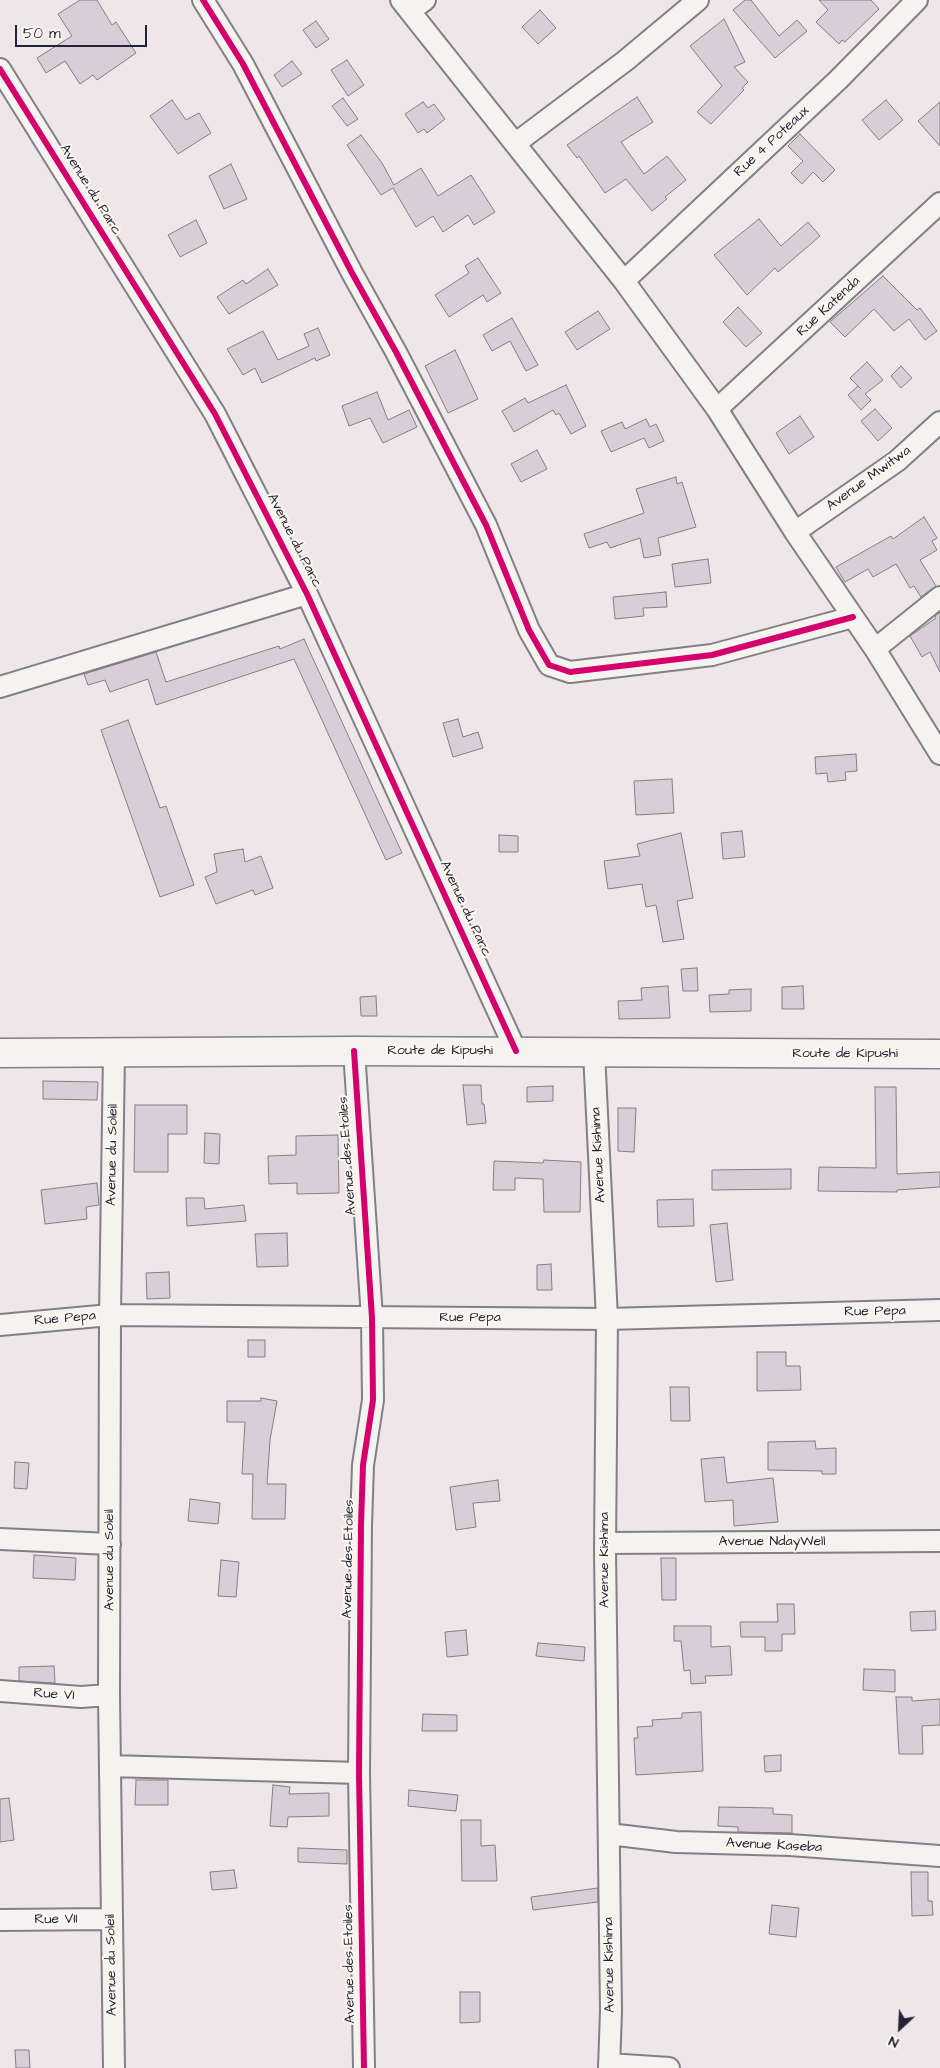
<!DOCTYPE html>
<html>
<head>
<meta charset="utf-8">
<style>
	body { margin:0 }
	#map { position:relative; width:940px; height:2068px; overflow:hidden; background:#eee6e9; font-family:"Architects Daughter",sans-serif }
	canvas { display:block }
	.north { position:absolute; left:875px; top:2003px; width:50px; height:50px; -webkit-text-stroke:4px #fbf7ec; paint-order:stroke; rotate:205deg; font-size:14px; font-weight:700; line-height:20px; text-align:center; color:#22223b }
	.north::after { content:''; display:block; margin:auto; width:18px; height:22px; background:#22223b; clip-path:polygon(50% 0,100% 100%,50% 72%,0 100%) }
	.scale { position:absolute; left:15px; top:25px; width:132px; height:22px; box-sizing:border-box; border:2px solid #22223b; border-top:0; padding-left:6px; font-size:15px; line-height:18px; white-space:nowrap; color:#22223b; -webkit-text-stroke:4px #fbf7ec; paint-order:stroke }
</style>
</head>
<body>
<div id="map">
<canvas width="940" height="2068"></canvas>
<div class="north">N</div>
<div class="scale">50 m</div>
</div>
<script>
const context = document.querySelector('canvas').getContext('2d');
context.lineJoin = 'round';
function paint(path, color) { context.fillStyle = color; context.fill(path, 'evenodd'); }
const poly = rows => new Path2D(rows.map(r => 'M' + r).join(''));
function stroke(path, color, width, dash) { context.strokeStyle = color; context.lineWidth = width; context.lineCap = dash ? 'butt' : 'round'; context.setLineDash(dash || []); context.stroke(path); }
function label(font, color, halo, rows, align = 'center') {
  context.font = font + ' "Architects Daughter",sans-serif'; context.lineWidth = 4; context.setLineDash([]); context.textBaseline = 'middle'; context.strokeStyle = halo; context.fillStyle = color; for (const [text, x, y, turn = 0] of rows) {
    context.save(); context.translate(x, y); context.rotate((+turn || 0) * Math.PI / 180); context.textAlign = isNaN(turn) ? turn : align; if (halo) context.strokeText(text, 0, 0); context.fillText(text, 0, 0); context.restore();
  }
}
const building = poly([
	[80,0,97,0,112,25,116,22,136,53,97,80,93,75,80,84,65,61,46,73,37,58,72,36,58,14,80,0],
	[745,0,751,0,779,36,797,20,807,31,775,58,733,10,745,0],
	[819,0,871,0,879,9,845,42,842,40,839,44,816,22,828,10,819,0],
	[540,10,556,28,538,44,522,27,540,10],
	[724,19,745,62,734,67,748,82,742,88,744,90,711,124,697,112,722,86,690,46,724,19],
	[316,21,329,39,316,48,303,30,316,21],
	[347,60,364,85,348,96,331,70,347,60],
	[292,61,302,74,282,87,274,75,292,61],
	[637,97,653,122,621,142,644,174,667,156,686,180,665,197,667,199,652,211,626,179,605,193,579,156,577,158,567,145,637,97],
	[343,98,358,119,347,126,332,106,343,98],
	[172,100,186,120,199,113,211,133,178,154,150,116,172,100],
	[886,100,903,120,879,140,862,120,886,100],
	[423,102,428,108,434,104,445,119,427,133,424,129,418,133,405,114,423,102],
	[940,102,940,146,918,121,940,102],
	[800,134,835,170,823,182,813,172,802,184,791,173,803,161,788,146,800,134],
	[361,135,382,163,394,185,421,168,438,196,471,175,495,212,474,225,468,215,443,232,433,216,416,227,393,188,381,195,347,145,361,135],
	[231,164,247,199,224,209,209,176,231,164],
	[759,219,781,246,808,222,820,236,778,272,775,268,747,295,714,255,759,219],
	[196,220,207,243,180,257,168,235,196,220],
	[478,258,501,293,487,302,483,295,449,317,435,295,469,273,465,266,478,258],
	[268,269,278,285,229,314,217,297,243,280,246,284,268,269],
	[883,276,917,310,920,308,937,331,925,340,909,319,894,331,874,309,845,337,830,322,883,276],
	[738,307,762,333,746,347,723,322,738,307],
	[598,311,610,329,577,350,565,332,598,311],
	[512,318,538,365,526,371,510,341,492,351,483,335,512,318],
	[318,328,330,355,316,361,315,358,262,383,255,368,243,375,227,349,263,331,278,360,309,346,304,334,318,328],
	[455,350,478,399,448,413,425,366,455,350],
	[867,362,883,380,865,394,871,400,861,410,848,395,858,386,861,389,850,378,867,362],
	[901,366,912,378,901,388,891,376,901,366],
	[566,385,586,426,571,434,559,413,556,415,553,410,514,432,502,411,525,398,528,403,566,385],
	[377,392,388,420,409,410,417,427,383,443,370,418,349,426,342,406,377,392],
	[875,409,892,428,878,441,861,421,875,409],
	[800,416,814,437,789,454,776,433,800,416],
	[646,419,650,427,656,424,664,441,649,448,644,438,611,452,601,431,622,422,625,429,646,419],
	[537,450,547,469,521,482,511,464,537,450],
	[676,477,677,484,682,482,696,527,658,538,661,555,644,558,640,538,610,548,607,542,589,548,584,534,644,513,636,489,676,477],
	[924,517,937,538,932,541,937,550,920,560,936,586,921,597,914,586,910,588,896,564,873,577,868,569,845,582,836,567,891,536,893,539,924,517],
	[708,559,711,583,675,587,672,564,708,559],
	[666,592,667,607,643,608,644,616,615,619,613,597,666,592],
	[940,612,940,672,930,652,922,657,910,636,936,618,935,616,940,612],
	[304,639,402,853,386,860,294,659,156,705,148,679,110,692,105,680,88,685,84,674,156,652,166,682,279,646,280,649,304,639],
	[458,719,463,737,478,732,483,748,453,757,443,723,458,719],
	[128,720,160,808,166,806,194,885,160,897,101,730,128,720],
	[856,754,857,771,845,772,846,780,828,782,827,773,816,774,815,757,856,754],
	[672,779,674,813,636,815,634,781,672,779],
	[742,831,745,857,723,859,721,833,742,831],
	[681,833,693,898,677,901,684,939,663,942,656,905,646,907,642,884,608,889,604,861,640,856,637,844,681,833],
	[499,835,518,836,518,852,499,852,499,835],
	[243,849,245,862,261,856,273,888,255,895,253,890,216,904,205,877,217,872,214,854,243,849],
	[697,968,698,991,683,991,681,969,697,968],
	[668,986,670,1018,619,1019,618,1001,642,1000,641,988,668,986],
	[803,986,804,1009,782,1009,782,987,803,986],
	[751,989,751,1011,710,1012,709,995,729,994,729,990,751,989],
	[376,996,377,1016,361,1016,360,997,376,996],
	[43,1081,98,1082,97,1100,43,1099,43,1081],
	[463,1085,481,1085,482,1104,484,1104,486,1123,467,1125,463,1085],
	[553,1086,553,1101,527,1102,527,1087,553,1086],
	[875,1087,896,1087,897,1174,940,1172,940,1187,897,1190,897,1192,818,1191,819,1167,876,1168,875,1087],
	[135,1105,187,1105,187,1134,168,1134,168,1172,134,1172,135,1105],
	[618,1108,636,1108,634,1152,618,1151,618,1108],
	[205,1133,220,1134,219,1164,204,1163,205,1133],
	[338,1135,339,1193,297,1194,297,1183,269,1184,268,1156,296,1155,296,1136,338,1135],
	[544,1160,581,1162,580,1212,544,1212,543,1179,515,1178,515,1190,493,1190,494,1161,543,1163,544,1160],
	[791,1169,791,1189,712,1190,712,1170,791,1169],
	[97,1183,99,1205,86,1207,87,1219,45,1224,41,1190,97,1183],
	[186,1198,204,1198,205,1209,244,1205,246,1221,187,1226,186,1198],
	[693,1199,694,1226,658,1227,657,1200,693,1199],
	[727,1223,733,1280,716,1282,710,1225,727,1223],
	[287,1233,288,1266,257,1267,255,1234,287,1233],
	[551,1264,552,1290,537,1290,537,1265,551,1264],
	[169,1272,170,1298,147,1299,146,1273,169,1272],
	[248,1340,265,1340,265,1357,248,1357,248,1340],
	[757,1352,786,1352,786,1366,800,1366,801,1390,757,1391,757,1352],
	[670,1387,689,1387,690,1421,671,1421,670,1387],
	[261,1398,277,1401,270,1440,267,1484,286,1484,285,1519,252,1519,253,1474,242,1474,245,1422,227,1422,227,1401,261,1401,261,1398],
	[815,1441,816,1449,836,1448,836,1474,822,1474,822,1471,768,1470,768,1442,815,1441],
	[724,1457,727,1483,773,1478,778,1522,734,1526,733,1500,705,1502,701,1459,724,1457],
	[15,1462,29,1463,27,1489,14,1488,15,1462],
	[498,1480,500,1501,473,1503,476,1527,456,1530,450,1487,498,1480],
	[190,1499,220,1503,218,1524,188,1521,190,1499],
	[34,1555,76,1558,75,1580,33,1578,34,1555],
	[661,1558,676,1558,676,1600,662,1600,661,1558],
	[221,1560,239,1562,236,1597,218,1596,221,1560],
	[777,1604,794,1604,795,1634,782,1634,782,1651,765,1651,765,1637,741,1637,740,1622,778,1622,777,1604],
	[935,1611,936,1630,911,1631,910,1612,935,1611],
	[674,1626,711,1626,711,1647,730,1646,732,1675,705,1676,706,1683,691,1684,690,1670,684,1671,681,1641,674,1641,674,1626],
	[466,1630,468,1655,447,1657,445,1632,466,1630],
	[538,1643,585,1647,584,1661,536,1656,538,1643],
	[54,1666,55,1683,19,1681,19,1667,54,1666],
	[864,1669,895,1670,895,1692,863,1690,864,1669],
	[896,1697,912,1697,912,1701,940,1699,940,1725,922,1726,923,1754,899,1754,896,1697],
	[701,1712,703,1771,636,1775,634,1738,638,1738,637,1727,653,1726,652,1720,682,1718,682,1713,701,1712],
	[423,1714,457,1715,457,1731,422,1731,423,1714],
	[781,1755,781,1771,765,1772,764,1756,781,1755],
	[136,1780,168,1780,168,1805,135,1805,136,1780],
	[273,1785,290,1787,289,1794,329,1793,329,1816,288,1817,287,1827,270,1826,273,1785],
	[409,1790,458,1795,456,1811,408,1806,409,1790],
	[9,1798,14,1840,0,1842,0,1799,9,1798],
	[719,1807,773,1808,773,1814,792,1815,792,1833,738,1832,738,1827,718,1826,719,1807],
	[461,1820,481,1820,481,1846,495,1845,497,1881,462,1881,461,1820],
	[298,1848,347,1850,347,1864,298,1862,298,1848],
	[234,1870,237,1888,212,1890,210,1872,234,1870],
	[911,1872,928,1872,928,1901,932,1901,933,1915,912,1916,911,1872],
	[598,1888,598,1902,533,1910,531,1897,598,1888],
	[772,1905,799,1908,796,1937,769,1934,772,1905],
	[460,1992,480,1992,480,2022,460,2023,460,1992],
	[15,2050,29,2050,30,2068,16,2068,15,2050]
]);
paint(building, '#d9ced8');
stroke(building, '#827f85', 1);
const street = poly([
	[203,0,243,64,352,273,396,352,486,525,529,630,549,665,570,672,712,655,853,617],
	[401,0,624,281,717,409,795,532,875,649,940,754],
	[410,11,425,0],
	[0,69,215,414,307,594,516,1051],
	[516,143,625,61,698,0],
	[624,281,838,80,917,0],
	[717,409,940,203],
	[795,532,897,461,940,422],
	[875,649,940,597],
	[0,687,307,594],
	[354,1051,372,1318,373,1400,363,1465,361,1525,359,1773,364,2068],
	[594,1052,607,1319,605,1551,611,2011,609,2068],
	[0,1325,110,1315,607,1319,940,1310],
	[0,1539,110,1544],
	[605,1543,940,1541],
	[0,1691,81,1697,109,1695],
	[110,1766,359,1773],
	[609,1834,676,1842,790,1845,940,1856],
	[0,1920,111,1919],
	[609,2064,669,2068],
	[114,2068,109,1695,110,1315,114,1053]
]);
const secondary = poly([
	[0,1053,354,1051,940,1054]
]);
stroke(street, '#827f85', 24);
stroke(secondary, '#827f85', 31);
stroke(street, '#f5f3f0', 20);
stroke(secondary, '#f5f3f0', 28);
stroke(poly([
	[203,0,243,64,352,273,396,352,486,525,529,630,549,665,570,672,712,655,853,617],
	[0,69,215,414,307,594,516,1051],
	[354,1051,372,1318,373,1400,363,1465,361,1525,359,1773,364,2068]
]), '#d6006c', 6);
label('14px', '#22223b', '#fbf7ec', [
	["Rue 4 Poteaux",772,142,-43],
	["Avenue du Parc",90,190,58],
	["Rue Katenda",829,307,-43],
	["Avenue Mwitwa",869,479,-36],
	["Avenue du Parc",294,541,63],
	["Avenue du Parc",465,909,65],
	["Route de Kipushi",440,1051],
	["Route de Kipushi",845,1054],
	["Avenue du Soleil",113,1155,-89],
	["Avenue Kishima",599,1155,-93],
	["Avenue des Etoiles",348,1156,-94],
	["Rue Pepa",875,1312,-1],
	["Rue Pepa",470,1318],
	["Rue Pepa",65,1319,-5],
	["Avenue NdayWell",772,1542],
	["Avenue des Etoiles",349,1559,-89],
	["Avenue du Soleil",110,1560,-90],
	["Avenue Kishima",605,1560,-90],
	["Rue VI",54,1695,4],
	["Avenue Kaseba",774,1846,3],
	["Rue VII",56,1920,-1],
	["Avenue des Etoiles",350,1964,-91],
	["Avenue du Soleil",112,1965,-91],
	["Avenue Kishima",610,1965,-91]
]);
</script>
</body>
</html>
